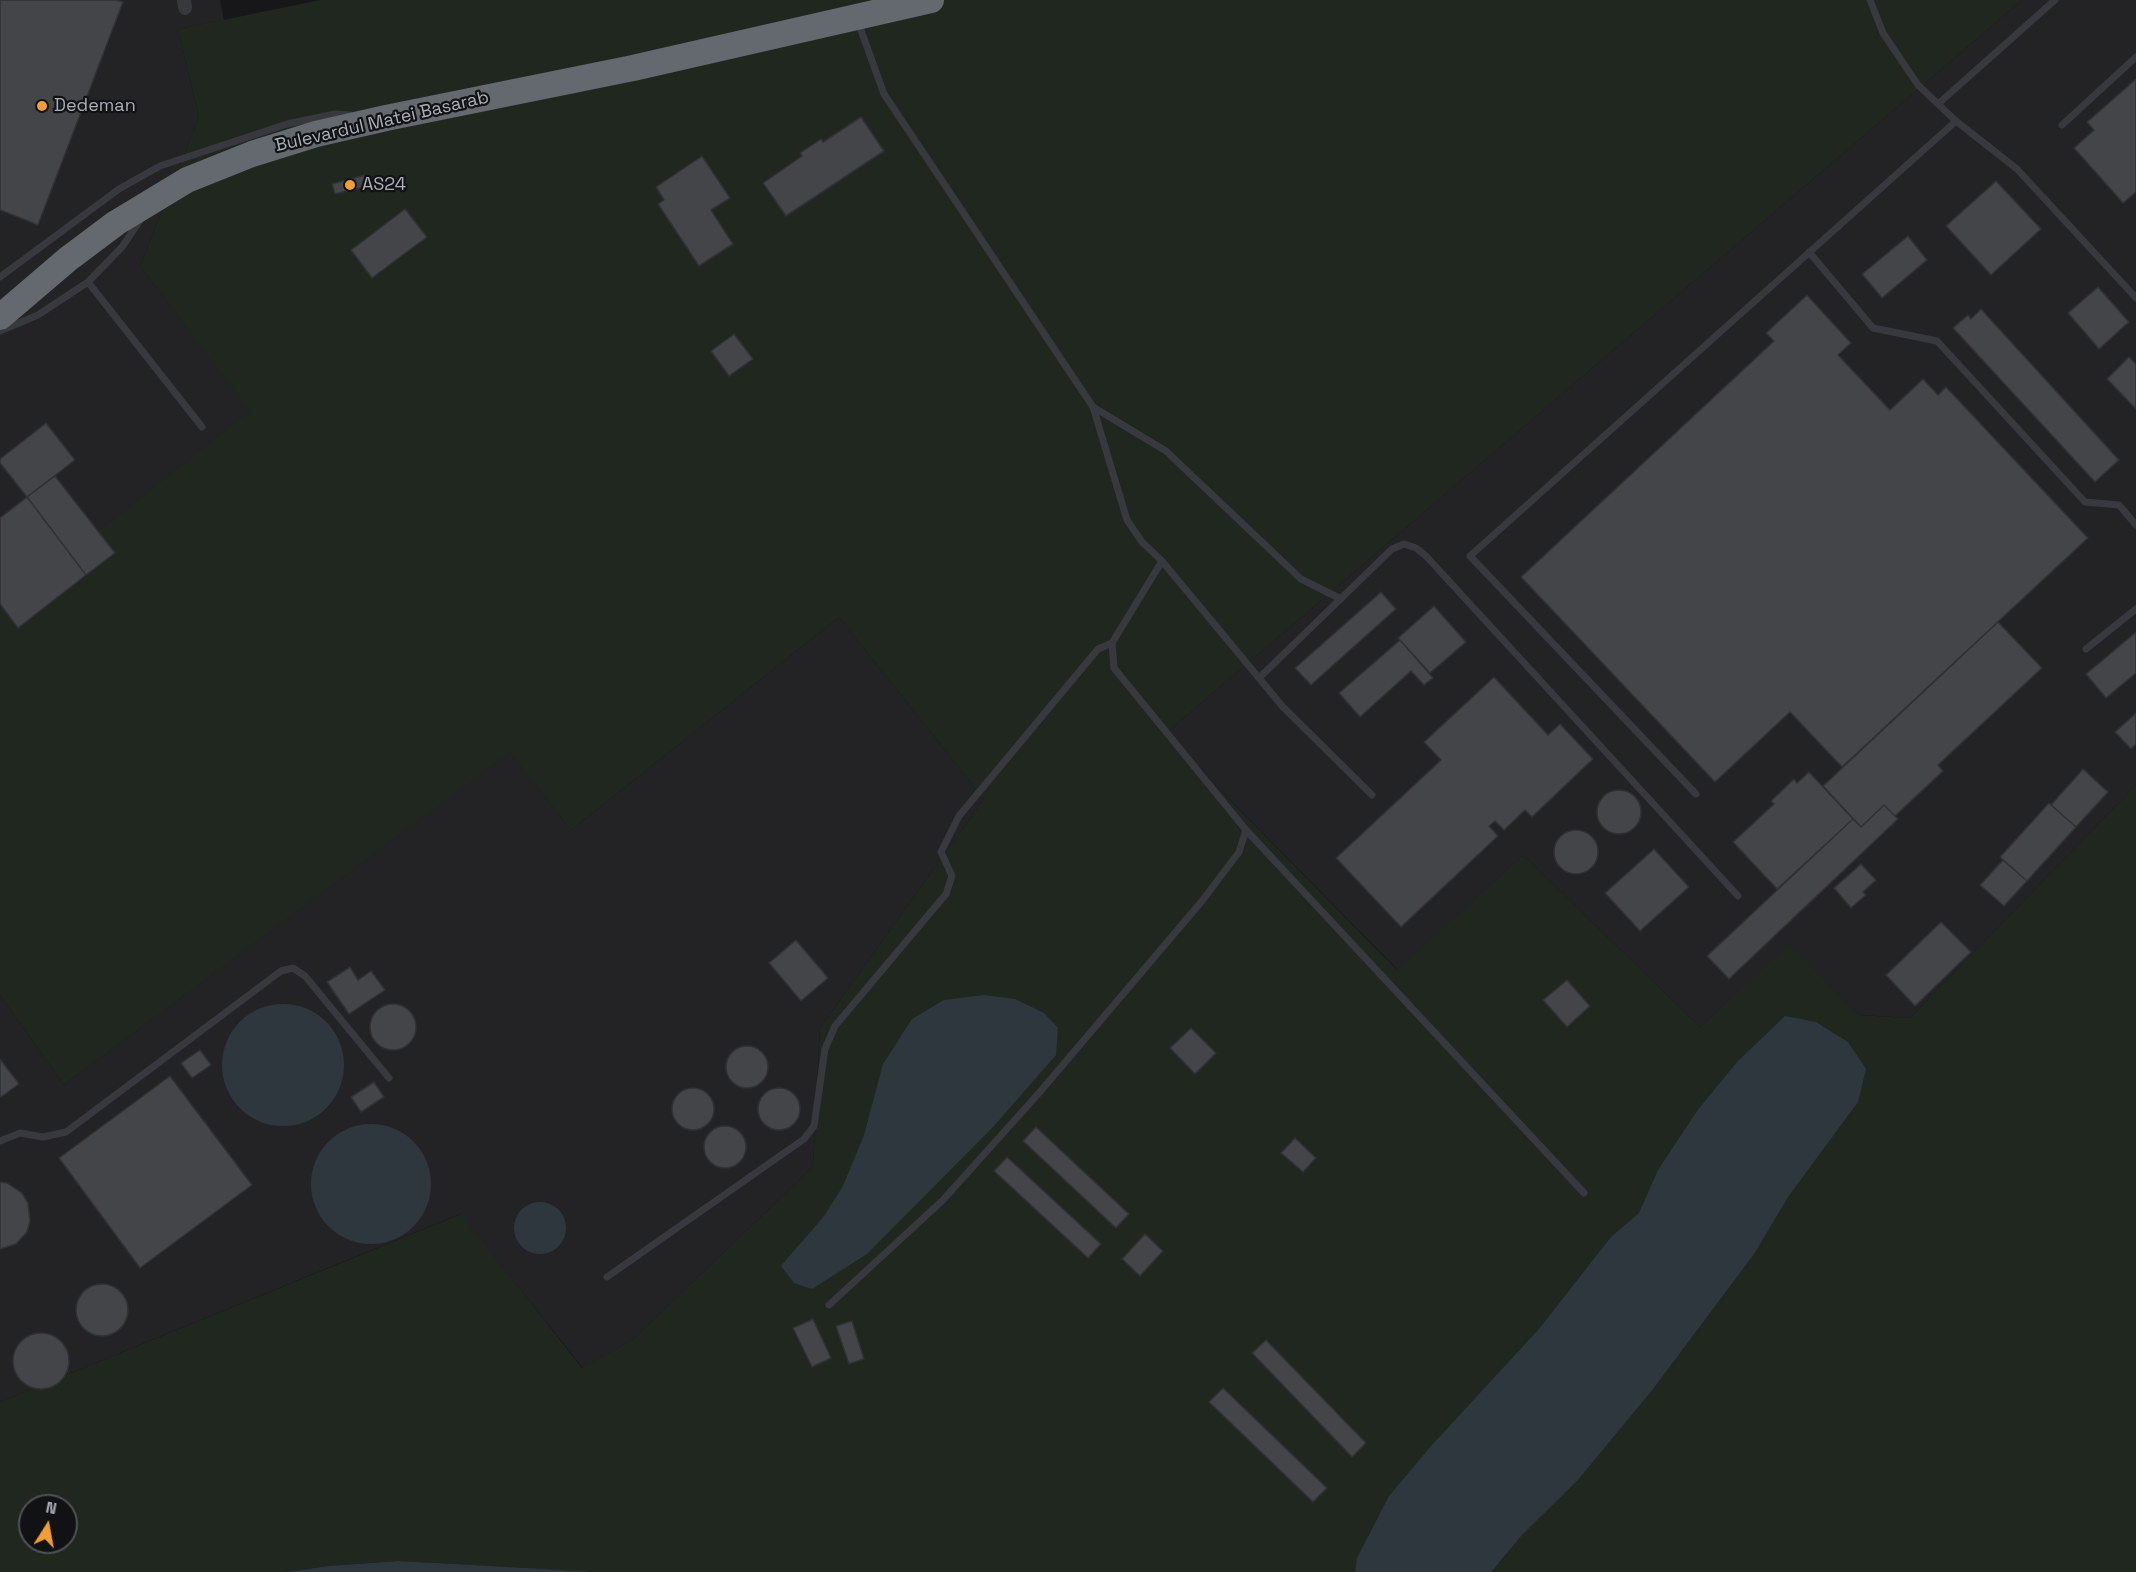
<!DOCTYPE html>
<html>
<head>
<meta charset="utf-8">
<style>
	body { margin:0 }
	#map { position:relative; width:2136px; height:1572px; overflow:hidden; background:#171719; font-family:"Space Grotesk",sans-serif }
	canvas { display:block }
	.north { position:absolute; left:18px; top:1494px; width:60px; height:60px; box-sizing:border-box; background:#121214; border:2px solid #4e5156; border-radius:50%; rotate:11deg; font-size:16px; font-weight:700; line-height:24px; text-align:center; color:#a9afb8 }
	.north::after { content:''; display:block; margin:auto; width:21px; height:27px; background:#f19e36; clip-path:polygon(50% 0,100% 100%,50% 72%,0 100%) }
</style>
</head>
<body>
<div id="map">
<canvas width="2136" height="1572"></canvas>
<div class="north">N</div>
</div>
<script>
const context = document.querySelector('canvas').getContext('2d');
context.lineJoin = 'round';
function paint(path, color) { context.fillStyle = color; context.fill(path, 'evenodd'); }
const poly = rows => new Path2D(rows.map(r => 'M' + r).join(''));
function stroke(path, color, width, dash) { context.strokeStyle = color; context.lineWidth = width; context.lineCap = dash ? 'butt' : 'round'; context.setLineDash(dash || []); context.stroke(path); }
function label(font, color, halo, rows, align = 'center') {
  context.font = font + ' "Space Grotesk",sans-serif'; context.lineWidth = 4.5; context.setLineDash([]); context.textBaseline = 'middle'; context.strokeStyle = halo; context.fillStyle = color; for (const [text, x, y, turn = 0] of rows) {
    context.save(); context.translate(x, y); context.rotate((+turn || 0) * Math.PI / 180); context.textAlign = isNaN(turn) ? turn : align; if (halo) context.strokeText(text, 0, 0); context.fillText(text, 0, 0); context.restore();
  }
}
paint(poly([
	[0,0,220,0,224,20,178,29,199,117,140,266,251,411,0,609],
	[2022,0,2136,0,2136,785,1910,1018,1859,1015,1789,945,1700,1027,1523,855,1398,970,1165,734],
	[839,617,984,799,820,1028,813,1167,632,1340,583,1368,460,1214,0,1402,0,995,64,1085,510,751,571,830]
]), '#232326');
paint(poly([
	[321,0,2022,0,1165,734,1397,970,1523,855,1700,1027,1789,944,1859,1015,1910,1018,2136,785,2136,1572,596,1572,398,1561,328,1566,287,1572,0,1572,0,1402,461,1214,582,1368,632,1340,813,1167,820,1028,984,799,839,617,571,830,510,752,64,1085,0,995,0,609,250,411,140,266,199,117,178,29],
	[30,1506,66,1506,66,1542,30,1542]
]), '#1f271f');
paint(poly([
	[984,995,1015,999,1044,1013,1058,1028,1056,1055,993,1127,867,1254,812,1289,794,1283,781,1266,824,1216,843,1186,864,1135,883,1064,912,1019,944,1000],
	'222 1065a61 61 0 1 1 122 0a61 61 0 1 1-122 0Z',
	[1785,1016,1816,1022,1848,1042,1866,1069,1858,1102,1788,1197,1754,1254,1653,1389,1577,1481,1521,1536,1491,1572,1355,1572,1357,1558,1389,1496,1432,1445,1539,1329,1611,1237,1639,1213,1658,1170,1697,1111,1737,1062],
	'311 1184a60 60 0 1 1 120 0a60 60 0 1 1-120 0Z',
	'514 1228a26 26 0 1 1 52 0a26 26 0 1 1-52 0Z',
	[398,1561,474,1565,596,1572,287,1572,328,1566]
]), '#2d373d');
const building = poly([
	[0,0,116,0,123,2,38,225,0,210,0,0],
	[2136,79,2136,192,2123,203,2074,148,2094,130,2087,122,2136,79],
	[861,117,884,151,786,216,763,183,802,156,800,153,821,139,823,142,861,117],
	[702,156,730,198,711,210,733,244,699,266,658,204,664,200,656,187,702,156],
	[365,175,368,186,335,194,332,184,365,175],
	[1996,181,2041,229,1991,275,1946,226,1996,181],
	[405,209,427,237,372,278,351,250,405,209],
	[1908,236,1927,260,1882,298,1862,274,1908,236],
	[2098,287,2129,322,2099,349,2068,313,2098,287],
	[1807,295,1851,343,1838,355,1890,410,1923,379,1938,395,1946,387,2088,538,1842,767,1790,712,1715,782,1521,577,1774,341,1766,333,1807,295],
	[1981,309,2119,460,2095,482,1953,328,1968,315,1971,319,1981,309],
	[734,334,753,359,729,376,711,351,734,334],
	[2129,357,2136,364,2136,409,2107,379,2129,357],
	[46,423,75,460,27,497,0,463,0,459,46,423],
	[55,476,115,553,86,575,27,497,55,476],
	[27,497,86,575,18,628,0,604,0,518,27,497],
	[1381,592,1396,609,1311,685,1295,668,1381,592],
	[1434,606,1466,642,1430,673,1398,638,1434,606],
	[1998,622,2042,668,1938,765,1943,771,1895,816,1884,805,1861,827,1823,786,1998,622],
	[2136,632,2136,673,2106,698,2086,674,2136,632],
	[1400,640,1433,678,1424,685,1411,671,1360,717,1339,693,1400,640],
	[1494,677,1548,735,1560,724,1593,759,1532,817,1525,810,1504,830,1495,821,1489,826,1498,836,1401,927,1336,858,1441,760,1424,742,1494,677],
	[2136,713,2136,744,2131,749,2115,732,2136,713],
	[2083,769,2108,792,2076,827,2051,805,2083,769],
	[1809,772,1853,819,1777,889,1733,842,1774,804,1771,801,1794,779,1797,783,1809,772],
	'1597 812a22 22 0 1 1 44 0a22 22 0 1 1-44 0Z',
	[2049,803,2076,827,2027,881,2000,857,2049,803],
	[1884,805,1898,819,1729,979,1707,956,1853,819,1861,827,1884,805],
	'1554 852a22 22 0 1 1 44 0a22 22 0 1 1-44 0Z',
	[1654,849,1689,887,1640,931,1605,893,1654,849],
	[2003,860,2027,881,2004,906,1980,885,2003,860],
	[1861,864,1876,880,1863,892,1866,895,1851,908,1834,888,1861,864],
	[1941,922,1971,952,1915,1006,1886,975,1941,922],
	[796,940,828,978,801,1001,769,963,796,940],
	[350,967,358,980,371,971,385,990,349,1014,327,982,350,967],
	[1567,980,1590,1006,1567,1027,1543,1000,1567,980],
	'370 1027a23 23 0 1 1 46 0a23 23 0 1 1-46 0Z',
	[1191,1028,1216,1053,1195,1074,1170,1048,1191,1028],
	'726 1067a21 21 0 1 1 42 0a21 21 0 1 1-42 0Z',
	[200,1050,211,1065,192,1078,181,1063,200,1050],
	[0,1059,19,1084,1,1097,0,1095,0,1059],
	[170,1076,252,1185,140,1268,59,1158,170,1076],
	[374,1082,384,1097,361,1112,351,1097,374,1082],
	'758 1109a21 21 0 1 1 42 0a21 21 0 1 1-42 0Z',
	'672 1109a21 21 0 1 1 42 0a21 21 0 1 1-42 0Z',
	'704 1147a21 21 0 1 1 42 0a21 21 0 1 1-42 0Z',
	[1036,1127,1129,1214,1116,1228,1023,1141,1036,1127],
	[1295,1138,1316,1158,1303,1172,1281,1153,1295,1138],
	[1007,1157,1101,1244,1088,1258,994,1171,1007,1157],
	[0,1182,7,1183,22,1193,28,1203,30,1221,27,1232,16,1244,0,1249,0,1182],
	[1145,1234,1163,1251,1140,1276,1122,1259,1145,1234],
	'76 1310a26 26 0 1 1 52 0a26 26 0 1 1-52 0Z',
	[813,1319,831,1358,812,1367,793,1328,813,1319],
	[852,1321,864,1359,849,1364,836,1326,852,1321],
	'13 1361a28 28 0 1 1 56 0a28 28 0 1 1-56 0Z',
	[1266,1340,1366,1443,1352,1457,1252,1353,1266,1340],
	[1223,1388,1327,1488,1313,1502,1209,1402,1223,1388]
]);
paint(building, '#434549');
stroke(building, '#313135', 1.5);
stroke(poly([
	[1870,0,1883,33,1918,85,1956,121,2017,169,2136,298],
	[858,22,884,94,1093,407,1127,520,1142,542,1162,561,1283,707,1372,795],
	[1938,104,2055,0],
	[2062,125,2136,57],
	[1809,252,1873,328,1937,341,2085,502,2119,505,2136,525],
	[0,277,119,189,160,166,287,124,335,114,350,115],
	[88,282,202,427],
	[0,331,38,315,88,282,122,247,141,219],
	[1093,407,1166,451,1301,579,1341,599],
	[1162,561,1112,643,1114,668,1246,830,1584,1193],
	[2086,649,2136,609],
	[1259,678,1392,549,1404,544,1416,548,1426,556,1738,896],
	[1696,794,1470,556,1956,121],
	[0,1141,20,1133,43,1137,66,1132,281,971,293,968,305,976,389,1078],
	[607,1277,804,1139,814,1126,825,1049,835,1026,946,894,952,876,941,852,959,816,1098,649,1112,643],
	[829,1305,943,1200,1039,1093,1202,901,1239,852,1246,830]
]), '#38393e', 7);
stroke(poly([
	[184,0,185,8]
]), '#38393e', 14);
stroke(poly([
	[0,317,68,259,116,223,187,180,252,154,316,134,386,118,633,68,931,0]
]), '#64686f', 26);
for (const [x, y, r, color] of [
	[42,106,6,"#f19e36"],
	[350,185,6,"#f19e36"]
]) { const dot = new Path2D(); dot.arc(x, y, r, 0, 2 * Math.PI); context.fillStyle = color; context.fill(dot); stroke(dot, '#121214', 2); }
label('18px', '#a9afb8', '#121214', [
	["Dedeman",54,106],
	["AS24",362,185]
], 'left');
label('18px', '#a9afb8', '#121214', [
	["Bulevardul Matei Basarab",382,122,-13]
]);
</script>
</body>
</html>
